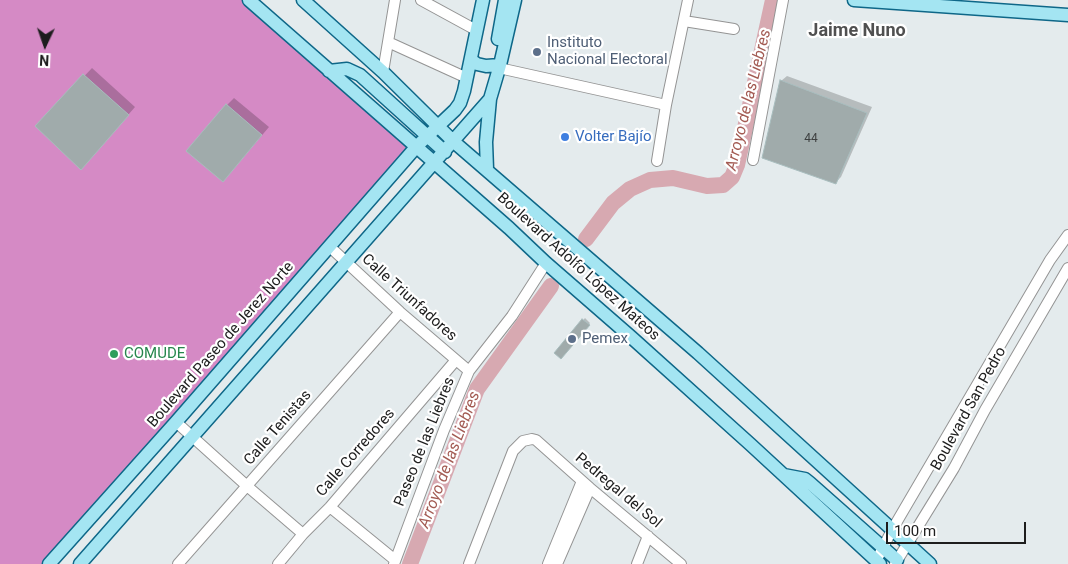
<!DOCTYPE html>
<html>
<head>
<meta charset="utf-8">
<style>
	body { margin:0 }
	#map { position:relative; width:1068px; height:564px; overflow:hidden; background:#e4ebed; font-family:Roboto,sans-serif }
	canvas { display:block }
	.north { position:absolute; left:20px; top:20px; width:50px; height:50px; -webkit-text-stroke:4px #fff; paint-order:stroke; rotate:183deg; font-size:14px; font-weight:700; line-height:20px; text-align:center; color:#1d1d1d }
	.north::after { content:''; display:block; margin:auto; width:18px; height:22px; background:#1d1d1d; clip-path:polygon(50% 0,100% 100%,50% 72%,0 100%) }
	.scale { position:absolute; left:886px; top:522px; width:140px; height:22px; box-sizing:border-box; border:2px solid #1d1d1d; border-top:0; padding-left:6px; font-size:15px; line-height:18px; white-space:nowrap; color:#1d1d1d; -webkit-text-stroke:4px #fff; paint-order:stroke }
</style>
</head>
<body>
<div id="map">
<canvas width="1068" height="564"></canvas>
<div class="north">N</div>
<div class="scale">100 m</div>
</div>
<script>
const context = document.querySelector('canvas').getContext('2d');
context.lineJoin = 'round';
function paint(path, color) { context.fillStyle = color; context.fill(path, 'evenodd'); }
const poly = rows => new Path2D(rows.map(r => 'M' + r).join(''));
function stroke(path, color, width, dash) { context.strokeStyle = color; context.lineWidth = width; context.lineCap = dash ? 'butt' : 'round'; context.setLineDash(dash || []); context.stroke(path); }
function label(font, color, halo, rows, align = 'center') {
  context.font = font + ' Roboto,sans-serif'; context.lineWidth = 4.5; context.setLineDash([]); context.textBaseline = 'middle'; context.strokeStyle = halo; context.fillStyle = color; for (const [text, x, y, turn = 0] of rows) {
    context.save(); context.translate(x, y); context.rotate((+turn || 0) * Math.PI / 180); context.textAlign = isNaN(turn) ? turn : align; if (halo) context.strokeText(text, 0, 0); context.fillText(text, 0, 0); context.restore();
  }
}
paint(poly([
	[0,0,255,0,415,145,43,564,0,564]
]), '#d58ac5');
paint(poly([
	[92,68,135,107,88,161,37,126],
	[787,76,872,107,841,177,835,183,781,81],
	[234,98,269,127,230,173,227,105],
	[585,318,590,323,561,357,556,352]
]), '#0003');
stroke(poly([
	[586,239,613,203,630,189,650,180,673,178,707,186,723,185,732,177,737,165,773,0],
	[410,564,477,389,551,286]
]), '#d7a9b1', 16);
const building = poly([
	[83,74,129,115,81,170,35,126,83,74],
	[780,80,867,113,836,184,762,158,780,80],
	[226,104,262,135,223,182,186,151,226,104],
	[582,319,590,325,561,359,554,353,582,319]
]);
paint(building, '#a0abab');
stroke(building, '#a8bdbe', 1);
const minor = poly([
	[421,0,476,30],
	[684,21,734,29],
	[388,42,467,78],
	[499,68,666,105],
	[383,72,395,0],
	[753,160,783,0],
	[657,161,666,105,688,0],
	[330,247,400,312,469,371],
	[176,422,247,486,303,534],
	[330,507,395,560],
	[876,561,892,530,1050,260,1068,235],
	[178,564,400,312],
	[278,564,303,534,330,507,456,360],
	[394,564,444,430,469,371,512,316,546,263],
	[469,564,513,451,523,441,532,439,536,440,590,488,681,564],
	[548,564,582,481],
	[557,564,590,488],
	[637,564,648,536],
	[895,564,954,468,985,410,1068,268]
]);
const major = poly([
	[249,0,509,228,546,263,631,337,750,444,880,564],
	[303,0,383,72,454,142,698,353,930,564],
	[854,0,1068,15],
	[498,39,505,0],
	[471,60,477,64,486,66,500,65],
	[329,71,347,69,360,75,445,152],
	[487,169,486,142,490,99],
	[784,475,805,479,810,483,897,560],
	[49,564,176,422,417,146,455,110,460,103,464,91,483,0],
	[80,564,490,99,500,65,515,0]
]);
stroke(minor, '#949494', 12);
stroke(major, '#0e6788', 15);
stroke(minor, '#fff', 10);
stroke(major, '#a4e5f2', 12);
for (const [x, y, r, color] of [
	[537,52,5,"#5c6f8a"],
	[565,137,5,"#3f7fe0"],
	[572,339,5,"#5c6f8a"],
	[114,354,5,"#2e9e5b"]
]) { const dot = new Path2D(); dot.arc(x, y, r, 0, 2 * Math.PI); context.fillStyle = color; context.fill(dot); stroke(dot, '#fff', 2); }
label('12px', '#3e4040', null, [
	["44",811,139]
]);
label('15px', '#4e5e75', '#fff', [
	["Instituto",547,43],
	["Nacional Electoral",547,60],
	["Pemex",582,339]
], 'left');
label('15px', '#366cbe', '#fff', [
	["Volter Bajío",575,137]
], 'left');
label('15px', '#1d1d1d', '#fff', [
	["Boulevard Adolfo López Mateos",578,267,42],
	["Calle Triunfadores",409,298,42],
	["Boulevard Paseo de Jerez Norte",221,345,-49],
	["Boulevard San Pedro",969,409,-61],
	["Calle Tenistas",278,428,-49],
	["Paseo de las Liebres",425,442,-68],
	["Calle Corredores",356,453,-49],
	["Pedregal del Sol",618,491,40]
]);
label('15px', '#27864d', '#fff', [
	["COMUDE",124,354]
], 'left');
label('italic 16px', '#a35b53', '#fff', [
	["Arroyo de las Liebres",749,100,-76],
	["Arroyo de las Liebres",450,460,-69]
]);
label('bold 18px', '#505050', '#fff', [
	["Jaime Nuno",857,31]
]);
</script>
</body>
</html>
